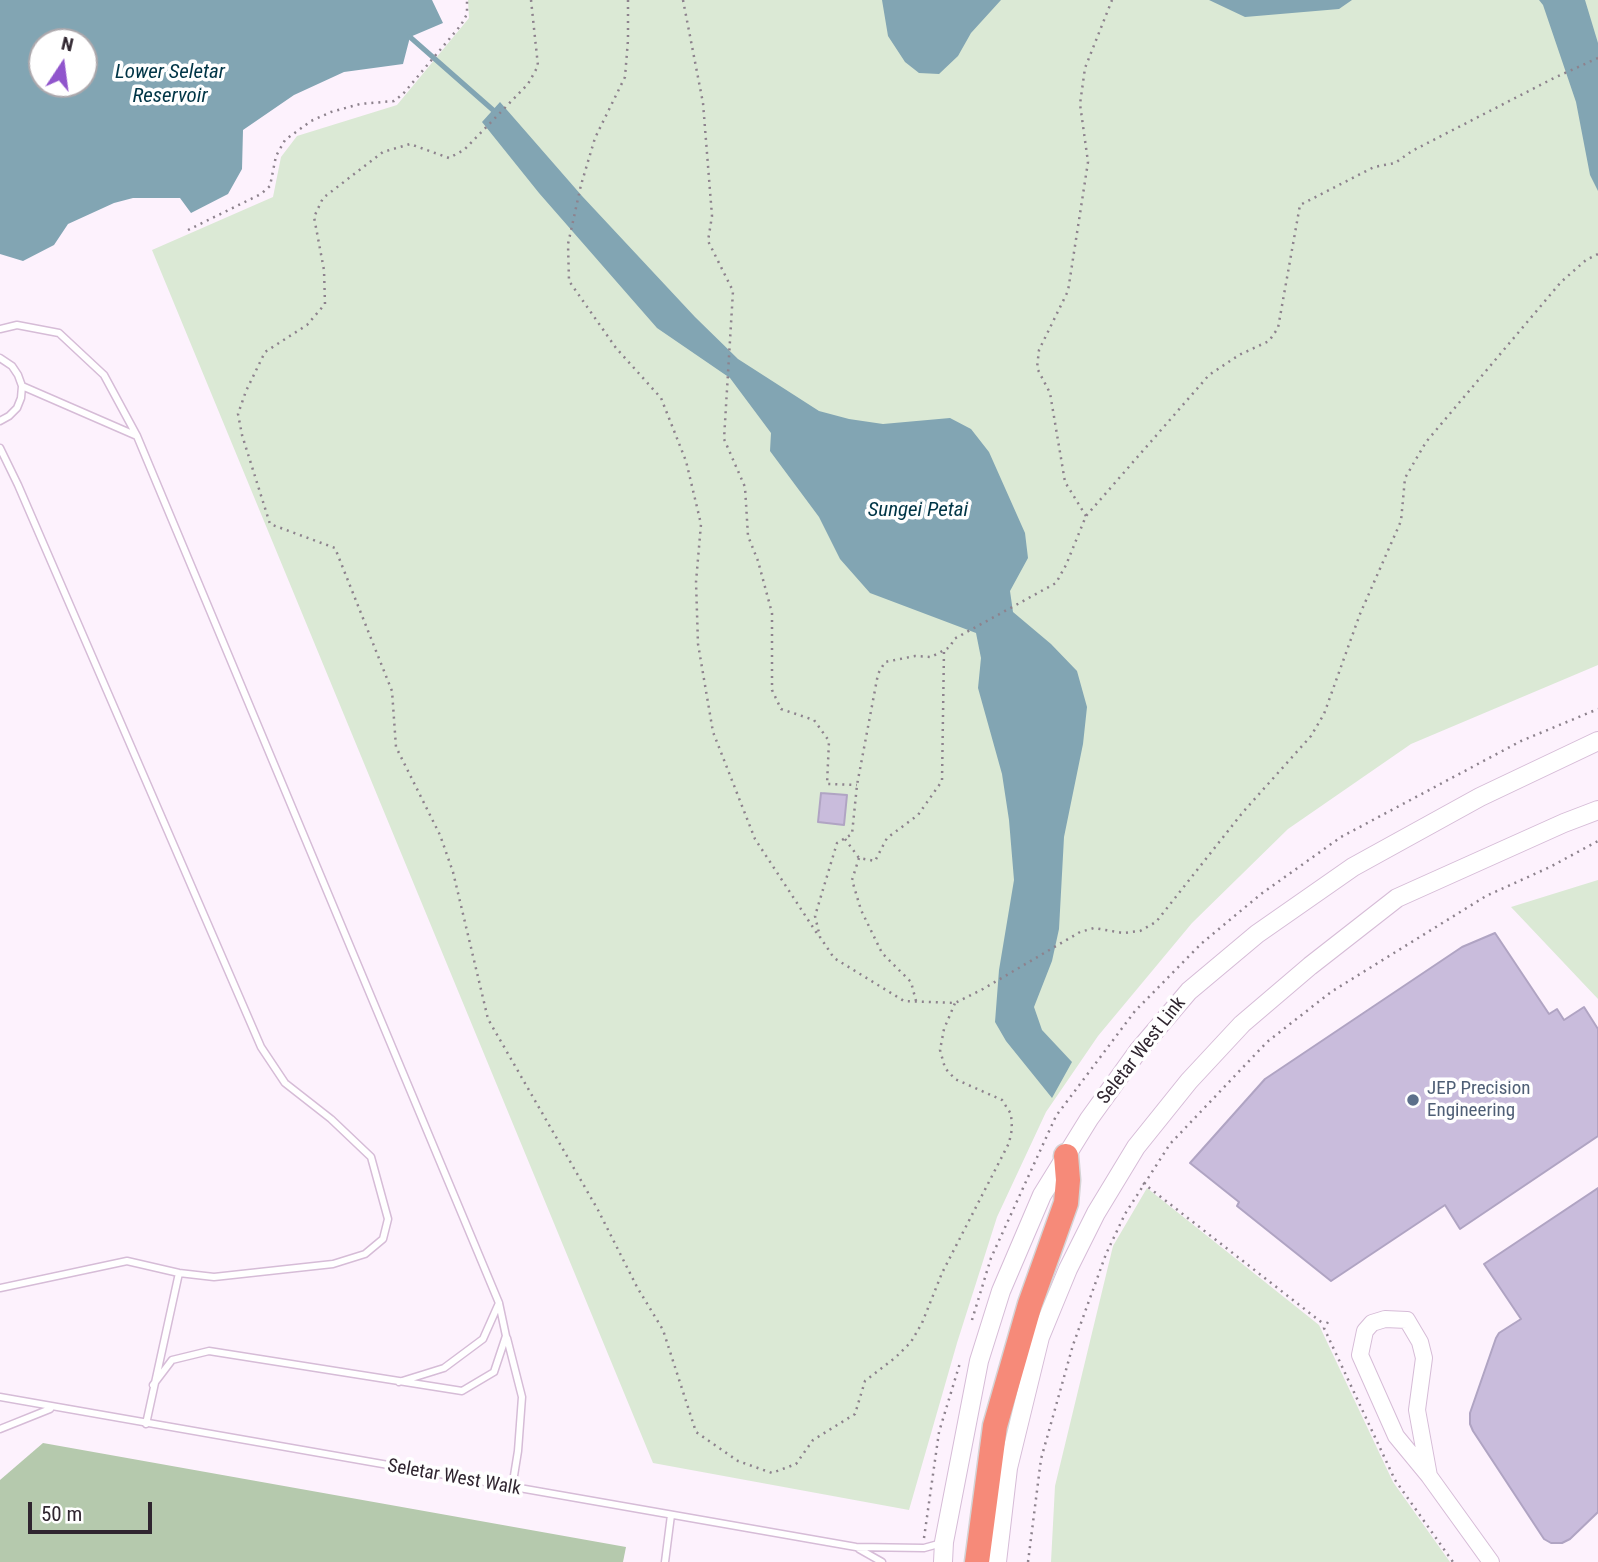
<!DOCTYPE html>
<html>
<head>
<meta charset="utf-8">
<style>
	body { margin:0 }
	#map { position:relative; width:1598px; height:1562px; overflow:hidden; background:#fdf2fd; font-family:"Roboto Condensed",sans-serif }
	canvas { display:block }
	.north { position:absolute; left:28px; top:28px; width:70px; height:70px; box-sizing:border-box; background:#fff; border:2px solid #aca8ac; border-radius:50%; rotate:13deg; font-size:19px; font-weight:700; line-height:28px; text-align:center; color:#2f252f }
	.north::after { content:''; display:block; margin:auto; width:24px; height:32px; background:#9055cc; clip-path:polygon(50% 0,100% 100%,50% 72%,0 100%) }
	.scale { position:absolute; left:28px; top:1502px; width:124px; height:32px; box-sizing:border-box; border:4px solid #2f252f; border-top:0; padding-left:9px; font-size:21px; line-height:24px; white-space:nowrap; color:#2f252f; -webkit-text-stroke:5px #fff; paint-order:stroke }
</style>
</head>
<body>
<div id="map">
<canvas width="1598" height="1562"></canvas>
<div class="north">N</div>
<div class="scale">50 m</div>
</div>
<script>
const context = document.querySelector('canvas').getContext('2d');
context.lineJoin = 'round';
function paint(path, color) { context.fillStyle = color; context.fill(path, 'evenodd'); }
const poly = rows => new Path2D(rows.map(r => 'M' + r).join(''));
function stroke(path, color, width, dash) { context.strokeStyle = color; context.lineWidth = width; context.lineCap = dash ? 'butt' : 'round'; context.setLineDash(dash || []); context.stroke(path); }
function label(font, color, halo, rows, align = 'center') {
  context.font = font + ' "Roboto Condensed",sans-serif'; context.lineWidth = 7; context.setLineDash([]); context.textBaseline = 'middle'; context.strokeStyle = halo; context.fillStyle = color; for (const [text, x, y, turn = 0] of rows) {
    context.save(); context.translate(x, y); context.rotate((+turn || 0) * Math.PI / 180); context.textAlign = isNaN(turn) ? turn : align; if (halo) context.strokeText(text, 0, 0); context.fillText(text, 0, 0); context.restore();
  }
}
paint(poly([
	[468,0,1598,0,1598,665,1411,744,1288,829,1192,923,1098,1036,1046,1112,997,1217,957,1343,909,1510,653,1463,152,250,273,197,281,157,297,136,397,105,469,18],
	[1598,880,1598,999,1511,907],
	[1147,1188,1319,1325,1393,1482,1450,1562,1051,1562,1055,1486,1113,1246]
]), '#dbe9d5');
paint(poly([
	[43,1443,626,1547,623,1562,0,1562,0,1480]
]), '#b5c9ad');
paint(poly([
	[0,0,432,0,443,23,410,37,403,64,344,72,294,95,243,130,242,169,228,194,191,213,180,198,133,198,114,203,68,224,54,245,23,261,0,254],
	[42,42,84,42,84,84,42,84],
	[882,0,1001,0,971,33,958,56,939,74,919,73,905,62,888,36],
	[1209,0,1352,0,1339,9,1245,17],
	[1539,0,1585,0,1598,43,1598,191,1590,175,1576,102,1543,5],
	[500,102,582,196,695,317,738,359,819,411,849,419,883,424,950,418,971,429,989,452,1025,533,1028,558,1010,591,1013,612,1051,644,1077,671,1087,707,1083,744,1064,837,1059,929,1052,961,1034,1007,1042,1030,1072,1062,1052,1098,1006,1041,995,1022,999,970,1014,880,1009,820,1002,774,978,688,981,658,976,633,870,593,840,559,819,517,770,451,771,433,730,378,657,328,539,193,482,122]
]), '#82a5b3');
stroke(poly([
	[410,37,493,110]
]), '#82a5b3', 5);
const building = poly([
	[821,793,847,795,844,825,818,822,821,793],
	[1495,933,1549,1014,1557,1009,1564,1020,1584,1007,1598,1029,1598,1136,1460,1229,1445,1205,1331,1281,1237,1206,1239,1202,1190,1163,1265,1079,1462,947,1495,933],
	[1598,1188,1598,1512,1570,1539,1562,1543,1551,1543,1544,1539,1473,1431,1470,1424,1470,1413,1496,1338,1499,1333,1521,1319,1484,1264,1598,1188]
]);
paint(building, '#c9bcdc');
stroke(building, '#b0a4c3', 2);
const service = poly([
	[0,329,17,325,59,333,104,375,137,436,499,1303,506,1336,494,1372,462,1391,209,1351,172,1360,153,1385],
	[0,358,12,366,18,375,22,386,21,398,17,408,9,416,0,421],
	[22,386,137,436],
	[0,448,18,485,261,1047,285,1083,331,1119,371,1157,388,1219,383,1239,365,1254,333,1264,214,1277,179,1273,127,1261,0,1288],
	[507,1338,522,1397,518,1451,512,1488],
	[399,1382,444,1368,483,1339,499,1303],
	[0,1397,856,1547,924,1548,942,1543],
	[146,1424,179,1273],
	[0,1429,50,1409],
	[859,1549,882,1562],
	[665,1562,671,1515]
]);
const tertiary = poly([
	[1429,1476,1417,1410,1424,1358,1420,1342,1407,1320,1385,1319,1372,1323,1365,1331,1360,1355,1396,1436,1429,1476,1491,1562]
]);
const secondary = poly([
	[943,1562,944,1542,979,1361,1001,1291,1042,1195,1089,1119,1138,1051,1189,991,1257,934,1353,867,1480,797,1598,741],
	[997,1562,1008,1468,1040,1337,1068,1269,1096,1213,1136,1147,1189,1081,1242,1024,1310,966,1397,898,1564,823,1598,810]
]);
const motorway = poly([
	[977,1562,995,1426,1030,1304,1066,1203,1068,1180,1066,1156]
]);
stroke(service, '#d6bcd7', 9);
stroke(tertiary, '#d6bcd7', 18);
stroke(secondary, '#d6bcd7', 20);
stroke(motorway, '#d5d3d5', 27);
stroke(poly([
	[531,0,538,66,528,84,464,150,449,158,410,144,383,152,323,198,314,217,324,270,325,304,307,325,265,352,246,391,238,414,242,435,270,524,335,548,392,691,396,747,440,835,453,872,488,1019,598,1210,637,1287,663,1330,696,1432,738,1461,772,1473,796,1464,813,1440,855,1414,865,1381,896,1357,911,1342,922,1323,942,1273,1009,1143,1012,1129,1011,1114,1002,1100,955,1079,945,1068,940,1050,944,1029,955,1003],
	[628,0,628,40,625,77,595,138,581,185,568,244,569,281,616,348,661,398,686,461,701,524,696,582,698,644,713,732,755,839,818,935],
	[683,0,703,103,712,216,708,241,733,291,724,439,745,487,748,536,758,561,772,613,772,690,781,709,814,720,829,741,827,784,857,785],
	[1598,58,1554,78,1412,151,1395,163,1374,167,1300,205,1278,328,1269,341,1239,355,1209,375,1086,516,1066,565,1056,583,954,639,950,647,931,657,915,656,885,662,878,674,857,785,852,834,837,843,815,916,820,937,834,958,904,1001,955,1003,983,989,1080,932,1094,928,1123,933,1140,931,1156,922,1243,812,1311,736,1324,714,1360,614,1401,521,1405,478,1426,442,1561,282,1586,260,1598,254],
	[188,230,261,194,270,186,276,156,285,140,311,121,331,112,360,104,394,101,403,94,461,25,467,14,467,0],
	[1086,516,1065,482,1050,393,1037,368,1039,350,1068,291,1088,162,1080,104,1085,68,1112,0],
	[845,839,859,858,875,861,887,838,918,815,942,781,944,650],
	[859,858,852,880,861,910,882,953,911,982,916,1001],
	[1143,1183,1325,1325],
	[972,1320,991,1258,1056,1116,1135,1011,1202,943,1261,894,1341,837,1521,741,1598,709],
	[1328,1322,1324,1328,1395,1480,1453,1562],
	[924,1538,939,1432,960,1363],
	[1028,1562,1041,1459,1073,1345,1106,1254,1125,1214,1170,1144,1267,1042,1331,992,1486,896,1550,867,1598,841]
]), '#8d828d', 2.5, [2, 5]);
stroke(service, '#fff', 6);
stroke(tertiary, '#fff', 16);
stroke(secondary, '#fff', 18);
stroke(motorway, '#f68a79', 24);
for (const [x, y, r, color] of [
	[1413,1100,7,"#5c6f8a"]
]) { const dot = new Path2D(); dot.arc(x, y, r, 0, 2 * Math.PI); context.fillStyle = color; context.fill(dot); stroke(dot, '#fff', 2.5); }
label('19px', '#2f252f', '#fff', [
	["Seletar West Link",1142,1051,-52],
	["Seletar West Walk",454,1478,10]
]);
label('19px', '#4e5e75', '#fff', [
	["JEP Precision",1427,1089],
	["Engineering",1427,1111]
], 'left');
label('italic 21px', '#003546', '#fff', [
	["Lower Seletar",170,73],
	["Reservoir",170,97],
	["Sungei Petai",918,511]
]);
</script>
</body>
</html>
